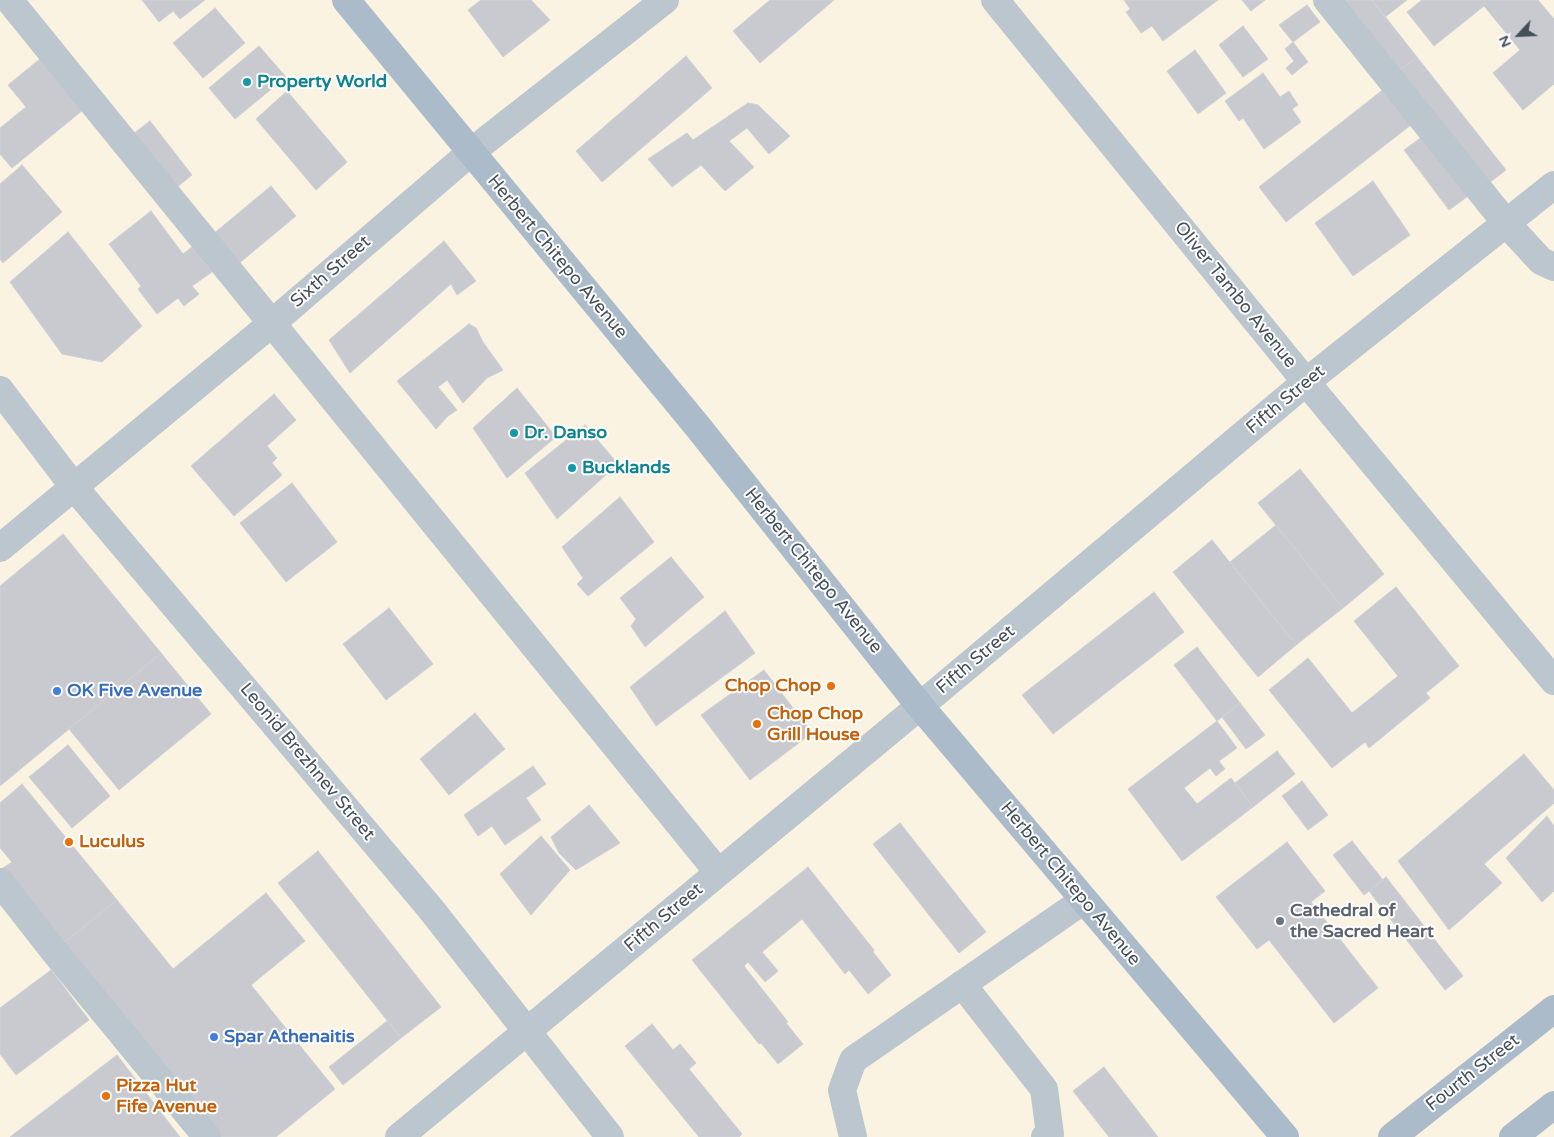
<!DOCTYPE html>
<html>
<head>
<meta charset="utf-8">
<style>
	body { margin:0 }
	#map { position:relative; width:1554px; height:1137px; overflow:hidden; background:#eeebeb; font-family:"Varela Round",sans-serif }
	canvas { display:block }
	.north { position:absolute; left:1494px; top:10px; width:50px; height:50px; -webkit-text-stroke:4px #fff; paint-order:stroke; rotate:245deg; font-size:14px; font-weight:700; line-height:20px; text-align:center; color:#444f58 }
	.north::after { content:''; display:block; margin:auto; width:18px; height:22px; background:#444f58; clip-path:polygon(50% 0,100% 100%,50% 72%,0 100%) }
</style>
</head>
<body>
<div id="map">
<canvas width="1554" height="1137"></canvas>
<div class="north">N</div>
</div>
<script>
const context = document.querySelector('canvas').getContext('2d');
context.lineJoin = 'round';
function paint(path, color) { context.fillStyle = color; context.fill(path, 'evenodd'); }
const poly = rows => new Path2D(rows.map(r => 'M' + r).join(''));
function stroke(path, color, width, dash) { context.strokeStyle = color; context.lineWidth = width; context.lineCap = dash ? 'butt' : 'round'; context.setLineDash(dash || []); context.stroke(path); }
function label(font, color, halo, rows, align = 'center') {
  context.font = font + ' "Varela Round",sans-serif'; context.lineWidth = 4; context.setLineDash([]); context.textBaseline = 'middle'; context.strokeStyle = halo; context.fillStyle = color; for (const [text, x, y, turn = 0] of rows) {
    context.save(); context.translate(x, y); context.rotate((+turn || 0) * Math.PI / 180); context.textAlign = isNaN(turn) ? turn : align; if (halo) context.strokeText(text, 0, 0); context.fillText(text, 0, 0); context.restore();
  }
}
paint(poly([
	[0,0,1554,0,1554,1137,0,1137]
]), '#faf3e2');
const building = poly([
	[142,0,205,0,180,19,173,11,159,22,142,0],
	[481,0,531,0,550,20,503,57,468,10,481,0],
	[770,0,834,0,760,63,733,31,770,0],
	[1124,0,1218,0,1163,41,1152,26,1141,33,1126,12,1130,9,1124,0],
	[1242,0,1265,0,1251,11,1242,0],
	[1345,0,1372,0,1417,57,1399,71,1344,1,1345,0],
	[1372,0,1407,0,1385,17,1372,0],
	[1422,0,1538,0,1554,19,1554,84,1523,110,1493,73,1520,50,1484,6,1434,46,1407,12,1422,0],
	[1307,5,1320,22,1293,42,1279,25,1307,5],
	[215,8,245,43,203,78,173,43,215,8],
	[1243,26,1268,59,1243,77,1219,45,1243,26],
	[1293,42,1308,62,1292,75,1286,68,1294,61,1285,49,1293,42],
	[259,46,286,77,235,119,209,88,259,46],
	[1195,50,1226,93,1198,114,1167,71,1195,50],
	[686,56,712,88,602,182,576,151,686,56],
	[1417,57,1506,170,1488,184,1399,71,1417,57],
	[41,58,83,110,12,168,0,154,0,128,26,107,8,85,41,58],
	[1263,73,1280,97,1289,91,1298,105,1292,109,1301,122,1264,149,1243,118,1239,121,1225,101,1263,73],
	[1389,85,1416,121,1286,222,1259,187,1389,85],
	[287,91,347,162,316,190,256,119,287,91],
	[748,103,758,105,790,136,769,154,747,128,729,141,754,167,725,191,701,165,672,187,648,159,687,133,693,140,748,103],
	[150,121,192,175,176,188,133,134,150,121],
	[1426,134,1471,194,1449,210,1404,150,1426,134],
	[22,165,62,212,3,263,0,259,0,184,22,165],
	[1373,181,1410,235,1353,276,1315,223,1373,181],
	[271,186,296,216,237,265,212,235,271,186],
	[151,211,183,254,192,247,212,272,192,286,199,294,184,306,178,298,157,314,138,289,141,286,109,244,151,211],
	[68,232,142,326,102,362,62,354,10,282,68,232],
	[444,241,476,281,457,295,451,284,350,373,329,340,444,241],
	[469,324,476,328,483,342,503,370,487,378,463,403,447,380,438,387,457,410,448,416,436,429,397,381,469,324],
	[517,388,556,437,507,478,473,428,517,388],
	[274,394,296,420,267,446,277,458,272,463,282,475,234,516,191,466,274,394],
	[585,425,618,464,557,519,525,473,585,425],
	[1300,469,1384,574,1343,608,1258,503,1300,469],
	[292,483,337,542,286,582,240,523,292,483],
	[620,497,654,542,588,596,577,584,583,578,562,547,620,497],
	[1276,525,1343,608,1296,645,1230,562,1276,525],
	[63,534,161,653,0,786,0,586,63,534],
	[1212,540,1296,645,1258,677,1173,572,1212,540],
	[671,557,704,597,645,647,631,626,636,619,620,598,671,557],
	[1396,587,1459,666,1426,693,1430,698,1369,748,1365,742,1332,768,1269,690,1308,658,1352,713,1398,676,1354,621,1396,587],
	[1154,592,1184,632,1053,734,1022,695,1154,592],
	[389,608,433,664,386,700,343,644,389,608],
	[725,611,755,653,656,726,630,687,725,611],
	[1197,647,1240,703,1217,721,1174,665,1197,647],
	[161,653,211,714,119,790,69,729,161,653],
	[764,670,812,733,750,780,701,715,764,670],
	[1240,703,1265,735,1246,749,1222,717,1240,703],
	[475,713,505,749,449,795,420,759,475,713],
	[1217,721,1237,748,1219,761,1225,769,1216,776,1210,768,1184,788,1197,804,1231,778,1253,807,1182,861,1128,789,1217,721],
	[68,745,110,796,72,828,29,777,68,745],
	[1277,751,1295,774,1253,807,1235,783,1277,751],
	[1524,754,1554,790,1554,803,1484,864,1502,883,1449,930,1398,861,1524,754],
	[533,766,546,784,526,798,541,820,505,845,492,826,478,836,464,815,533,766],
	[1302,781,1328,815,1308,830,1282,796,1302,781],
	[22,784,117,900,61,945,0,870,12,862,0,848,0,803,22,784],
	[589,805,620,843,576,870,559,853,551,837,589,805],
	[1547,816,1554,826,1554,891,1542,902,1506,858,1547,816],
	[900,823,986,932,959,953,873,844,900,823],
	[541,836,570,870,531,915,500,874,541,836],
	[1352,841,1383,880,1364,895,1333,855,1352,841],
	[1287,842,1325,891,1311,902,1378,988,1334,1023,1269,940,1257,949,1216,897,1287,842],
	[318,851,441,1007,401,1038,278,883,318,851],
	[808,867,874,950,873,952,891,975,868,994,849,970,845,974,802,919,762,952,778,971,765,982,748,962,744,966,788,1022,786,1023,803,1044,778,1064,761,1043,759,1044,692,960,808,867],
	[1386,877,1463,976,1445,990,1369,891,1386,877],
	[266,893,305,941,251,985,335,1089,276,1137,217,1137,61,945,117,900,173,969,266,893],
	[51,970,89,1020,16,1075,0,1054,0,1008,51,970],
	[387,1021,401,1038,343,1085,329,1067,387,1021],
	[652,1024,673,1050,680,1044,696,1063,689,1069,742,1134,739,1137,699,1137,625,1046,652,1024],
	[117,1055,180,1137,10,1137,117,1055],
	[1104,1067,1158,1137,1109,1137,1073,1091,1104,1067]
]);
paint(building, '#c8cad0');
stroke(building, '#cfd1d7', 1);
stroke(poly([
	[9,0,718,872],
	[995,0,1306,382,1554,681],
	[1327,0,1506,223,1541,261,1554,267],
	[0,390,74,487,430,908,610,1137],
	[0,548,271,324,471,152,665,0],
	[0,882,54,951,207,1137],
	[962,984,1044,1089,1050,1134,1045,1137],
	[399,1137,920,706,1306,382,1554,185],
	[853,1137,842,1090,853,1060,1084,900]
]), '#bcc6ce', 28);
stroke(poly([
	[346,0,698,427,920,706,1285,1137],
	[1392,1137,1554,1009],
	[1513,1137,1554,1105]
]), '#abbbca', 28);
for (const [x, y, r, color] of [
	[247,82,5,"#0f9aa8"],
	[514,433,5,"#0f9aa8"],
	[572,468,5,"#0f9aa8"],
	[831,686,5,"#e8710a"],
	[57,691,5,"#3f7fe0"],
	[757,724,5,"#e8710a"],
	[69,842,5,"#e8710a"],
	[1280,921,5,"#6b7280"],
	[214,1037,5,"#3f7fe0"],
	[106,1096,5,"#e8710a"]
]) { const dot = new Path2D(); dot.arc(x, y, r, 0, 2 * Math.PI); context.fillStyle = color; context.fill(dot); stroke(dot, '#fff', 2); }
label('bold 18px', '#0d838f', '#fff', [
	["Property World",257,82],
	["Dr. Danso",524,433],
	["Bucklands",582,468]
], 'left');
label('18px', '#444f58', '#fff', [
	["Herbert Chitepo Avenue",557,257,50],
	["Sixth Street",331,272,-41],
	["Oliver Tambo Avenue",1235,295,51],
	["Fifth Street",1286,400,-40],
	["Herbert Chitepo Avenue",813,571,51],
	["Fifth Street",976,660,-40],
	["Leonid Brezhnev Street",307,762,50],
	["Herbert Chitepo Avenue",1070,884,50],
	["Fifth Street",664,918,-40],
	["Fourth Street",1473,1073,-38]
]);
label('bold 18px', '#c56008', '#fff', [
	["Chop Chop",821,686,"right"],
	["Chop Chop",767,714],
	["Grill House",767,735],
	["Luculus",79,842],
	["Pizza Hut",116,1086],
	["Fife Avenue",116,1107]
], 'left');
label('bold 18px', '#366cbe', '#fff', [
	["OK Five Avenue",67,691],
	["Spar Athenaitis",224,1037]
], 'left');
label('bold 18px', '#5b616d', '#fff', [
	["Cathedral of",1290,911],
	["the Sacred Heart",1290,932]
], 'left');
</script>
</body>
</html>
